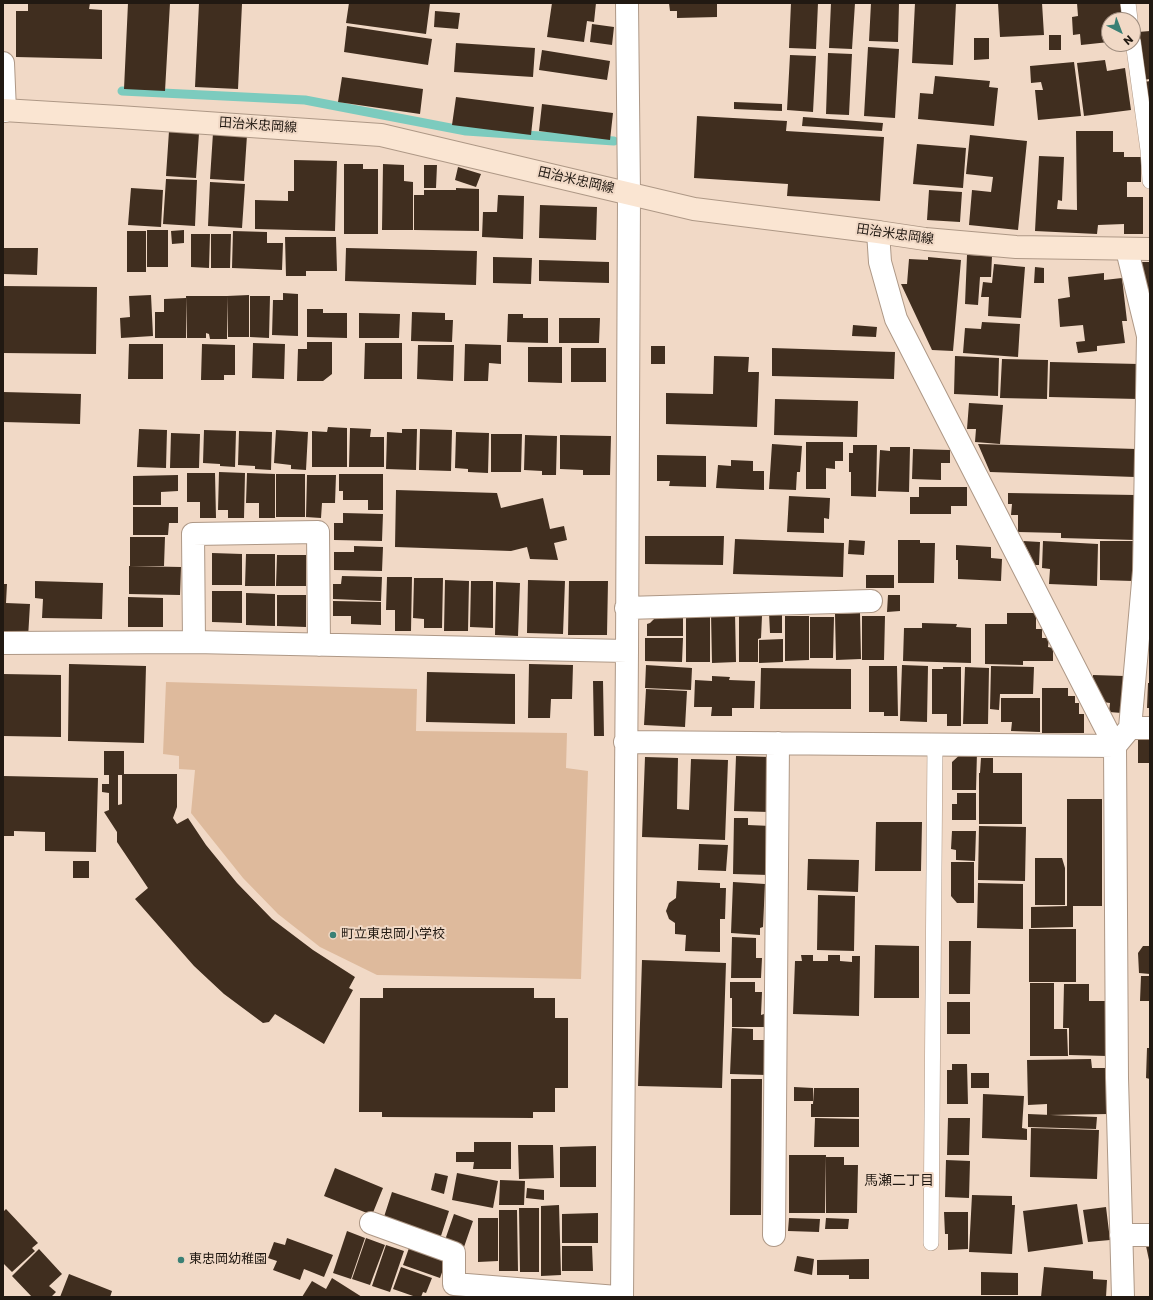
<!DOCTYPE html>
<html>
<head>
<meta charset="utf-8">
<style>
	body { margin:0 }
	#map { position:relative; width:1153px; height:1300px; overflow:hidden; background:#f1d9c6; font-family:Poppins,sans-serif }
	canvas { display:block }
	.frame { position:absolute; inset:0; border:4px solid #211912; pointer-events:none }
	.north { position:absolute; left:1101px; top:12px; width:40px; height:40px; box-sizing:border-box; background:#f1d9c6; border:1px solid #9e8c7e; border-radius:50%; rotate:138deg; font-size:11px; font-weight:700; line-height:16px; text-align:center; color:#211912 }
	.north::after { content:''; display:block; margin:auto; width:14px; height:18px; background:#3a8075; clip-path:polygon(50% 0,100% 100%,50% 72%,0 100%) }
</style>
</head>
<body>
<div id="map">
<canvas width="1153" height="1300"></canvas>
<div class="frame"></div>
<div class="north">N</div>
</div>
<script>
const context = document.querySelector('canvas').getContext('2d');
context.lineJoin = 'round';
function paint(path, color) { context.fillStyle = color; context.fill(path, 'evenodd'); }
const poly = rows => new Path2D(rows.map(r => 'M' + r).join(''));
function stroke(path, color, width, dash) { context.strokeStyle = color; context.lineWidth = width; context.lineCap = dash ? 'butt' : 'round'; context.setLineDash(dash || []); context.stroke(path); }
function label(font, color, halo, rows, align = 'center') {
  context.font = font + ' Poppins,"Noto Sans JP",sans-serif'; context.lineWidth = 4; context.setLineDash([]); context.textBaseline = 'middle'; context.strokeStyle = halo; context.fillStyle = color; for (const [text, x, y, turn = 0] of rows) {
    context.save(); context.translate(x, y); context.rotate((+turn || 0) * Math.PI / 180); context.textAlign = isNaN(turn) ? turn : align; if (halo) context.strokeText(text, 0, 0); context.fillText(text, 0, 0); context.restore();
  }
}
paint(poly([
	[166,682,417,689,416,731,567,733,566,768,588,771,581,979,377,975,320,947,278,914,243,878,191,813,195,770,179,769,179,756,163,754]
]), '#deba9c');
stroke(poly([
	[122,91,305,100,466,131,614,141]
]), '#7ccbbe', 9);
paint(poly([
	[28,3,90,3,89,9,102,10,102,59,16,57,16,11,28,11],
	[128,3,170,3,165,91,124,89],
	[199,3,242,4,238,89,195,87],
	[349,3,430,3,426,34,346,23],
	[552,3,596,3,594,22,587,21,584,42,547,37],
	[669,3,717,3,717,17,677,18,677,11,670,11],
	[791,3,818,3,816,49,789,48],
	[831,3,855,3,852,49,829,48],
	[871,3,899,3,898,42,869,41],
	[915,3,956,3,953,65,912,63],
	[998,3,1042,3,1044,35,1000,37],
	[1077,3,1124,3,1126,20,1109,20,1109,42,1081,45,1080,34,1073,35,1072,17,1078,16],
	[435,11,460,13,458,29,434,27],
	[592,24,614,27,612,45,590,42],
	[347,26,432,39,428,65,344,52],
	[1150,31,1150,79,1143,80,1138,32],
	[1049,35,1061,35,1061,50,1049,50],
	[974,38,989,38,989,59,974,60],
	[456,43,535,48,533,77,454,72],
	[868,47,899,49,895,118,864,116],
	[542,50,610,61,607,80,539,70],
	[828,53,852,54,849,115,826,114],
	[790,55,816,56,813,112,787,110],
	[1105,60,1107,71,1125,68,1131,110,1084,116,1077,63],
	[1074,62,1081,116,1038,120,1035,90,1043,90,1041,82,1031,83,1030,66],
	[935,76,990,81,989,87,998,88,994,126,918,119,920,93,933,94],
	[342,77,423,89,420,114,338,102],
	[1150,81,1150,125,1144,82],
	[456,97,534,107,531,135,452,125],
	[734,102,782,104,782,111,734,109],
	[542,104,613,113,610,140,539,131],
	[697,116,787,121,786,131,884,137,880,201,787,196,788,184,694,178],
	[803,117,883,123,882,131,802,126],
	[169,131,199,133,196,178,166,176],
	[1076,131,1113,131,1113,152,1124,152,1124,157,1141,157,1141,182,1127,182,1127,197,1143,197,1143,234,1124,234,1124,224,1098,225,1097,234,1035,231,1039,156,1064,157,1062,201,1058,200,1057,209,1077,210],
	[213,133,247,135,244,181,210,179],
	[970,135,1027,141,1018,230,969,225,972,190,991,192,993,177,966,174],
	[917,144,966,148,963,188,913,184],
	[294,160,337,161,335,231,255,229,255,200,288,201,288,191,294,191],
	[344,164,363,164,363,169,378,169,378,234,344,234],
	[383,164,404,165,404,181,413,182,413,230,382,230],
	[424,165,437,165,436,188,424,188],
	[458,167,481,174,476,187,455,180],
	[166,179,197,180,195,226,163,224],
	[210,182,245,184,242,228,208,226],
	[131,188,163,190,161,227,128,225],
	[456,188,479,189,479,231,414,230,414,195,424,195,424,190,456,190],
	[929,190,962,192,960,222,927,220],
	[498,195,524,196,523,239,482,237,483,212,497,212],
	[540,205,597,207,596,240,539,238],
	[147,230,168,230,168,267,147,267],
	[184,230,184,243,172,244,171,231],
	[127,231,146,231,146,272,127,272],
	[233,231,267,232,267,243,283,243,282,270,232,268],
	[191,234,210,234,209,268,191,267],
	[211,234,231,234,230,268,211,268],
	[285,237,336,237,337,271,306,271,306,276,286,276],
	[3,248,38,248,37,275,3,274],
	[346,248,477,251,476,285,345,281],
	[967,255,992,256,991,277,980,277,978,305,965,304],
	[493,257,532,258,531,284,493,283],
	[928,257,961,260,953,351,932,350,901,284,907,284,909,259,928,260],
	[539,260,609,262,609,283,539,281],
	[1141,262,1150,262,1150,305],
	[994,264,1025,267,1021,318,988,316,989,297,981,297,983,282,992,283],
	[1035,267,1044,268,1044,283,1034,283],
	[1104,273,1104,280,1122,278,1127,321,1122,321,1125,343,1097,346,1097,351,1078,353,1076,342,1085,341,1083,325,1060,327,1058,299,1070,297,1068,277],
	[3,286,97,287,96,354,3,353],
	[283,293,298,294,298,336,272,335,273,300,283,300],
	[151,295,153,336,121,338,120,318,130,317,129,296],
	[249,295,249,337,228,337,227,296],
	[186,296,206,296,206,317,206,296,227,296,227,339,210,339,209,334,206,333,206,338,187,338],
	[250,296,270,296,269,338,250,337],
	[186,298,186,338,155,338,155,312,164,312,164,299],
	[307,309,323,309,323,313,347,313,347,338,307,337],
	[412,312,445,313,445,320,453,320,452,342,411,341],
	[359,313,400,314,399,338,359,338],
	[508,314,523,314,523,318,548,318,548,343,507,342],
	[559,318,600,318,599,343,559,343],
	[982,322,1020,324,1018,357,963,353,965,328,981,329],
	[853,325,877,327,876,337,852,336],
	[307,342,332,342,332,374,323,381,297,381,298,349,307,349],
	[253,343,285,344,284,379,252,378],
	[365,343,402,343,402,379,364,379],
	[129,344,163,344,163,379,128,379],
	[202,344,235,345,235,375,224,375,224,380,201,380],
	[465,344,501,345,501,364,489,363,488,381,464,381],
	[418,345,454,345,453,381,417,379],
	[651,346,665,346,665,364,651,364],
	[528,347,562,347,562,383,528,382],
	[571,348,606,348,606,382,571,382],
	[772,348,895,352,894,379,772,376],
	[714,356,749,357,748,372,759,372,757,427,666,424,666,393,713,394],
	[955,356,999,358,998,396,954,394],
	[1002,359,1048,360,1047,399,1000,398],
	[1050,362,1139,364,1138,399,1049,397],
	[3,392,81,394,80,424,3,422],
	[775,399,858,401,857,437,774,435],
	[969,403,1003,405,1000,444,975,442,976,429,967,429],
	[328,427,347,428,347,467,312,467,312,431,327,432],
	[350,428,371,429,370,437,384,437,384,467,349,467],
	[139,429,167,430,166,468,137,467],
	[402,429,417,429,416,470,386,469,387,432,402,433],
	[420,429,452,430,451,471,419,470],
	[204,430,236,431,235,467,220,466,220,464,203,463],
	[276,430,308,432,306,470,291,469,291,465,274,463],
	[239,431,272,432,271,470,255,469,255,466,238,465],
	[456,432,489,433,488,473,468,472,468,469,455,468],
	[171,433,200,434,199,468,170,468],
	[491,434,522,434,521,472,491,472],
	[525,435,557,436,556,475,542,475,542,471,524,470],
	[560,435,611,436,610,475,583,475,583,470,560,469],
	[806,442,843,442,843,461,835,461,835,469,826,468,826,489,806,489],
	[772,444,802,446,800,472,797,472,796,490,769,489],
	[978,444,1136,449,1135,477,990,472],
	[853,445,877,445,876,497,851,496,851,472,849,472,849,453,853,453],
	[890,447,910,447,909,492,878,491,880,450,890,451],
	[913,449,950,450,950,463,941,463,941,480,912,479],
	[657,455,706,456,706,487,669,486,670,481,657,481],
	[731,460,753,461,753,471,764,471,764,490,716,488,718,465,731,466],
	[219,472,245,473,244,518,228,518,228,510,218,510],
	[187,473,215,473,216,518,200,518,200,502,187,502],
	[247,473,275,474,275,518,259,518,259,503,246,503],
	[276,474,305,474,305,517,276,517],
	[339,474,383,474,383,510,368,510,368,500,343,500,343,491,339,491],
	[178,475,178,491,161,492,161,505,133,505,133,476],
	[307,475,336,475,335,503,322,503,321,518,306,517],
	[919,487,967,487,967,506,951,506,951,514,910,514,910,497,919,497],
	[396,490,497,493,501,508,543,498,550,529,564,526,567,540,554,543,558,560,530,559,527,547,511,551,395,547],
	[1008,493,1136,495,1135,540,1061,538,1061,533,1018,532,1018,515,1011,515,1012,504,1008,504],
	[789,496,830,498,829,519,824,518,824,533,787,532],
	[133,507,178,507,178,523,169,523,168,535,133,535],
	[343,513,383,514,382,541,334,540,334,523,343,523],
	[645,536,724,536,723,565,645,564],
	[130,537,165,537,164,566,130,566],
	[735,539,844,543,843,577,733,574],
	[849,540,865,541,864,555,848,554],
	[898,540,920,540,920,543,935,543,934,583,898,583],
	[1023,541,1040,542,1039,565,1035,565],
	[1043,541,1098,544,1097,586,1049,584,1050,569,1042,568],
	[1100,541,1133,541,1133,581,1100,580],
	[956,545,991,547,991,558,1002,559,1001,581,958,579,958,560,956,560],
	[354,546,383,547,382,571,334,570,334,552,354,552],
	[212,553,242,554,242,585,212,585],
	[246,554,275,554,275,586,245,586],
	[277,555,306,555,306,586,276,586],
	[129,566,181,567,180,595,129,594],
	[866,575,894,575,894,588,866,588],
	[342,576,382,577,381,601,333,599,333,584,341,584],
	[387,577,412,577,411,631,395,631,395,610,386,610],
	[414,578,443,578,442,628,424,628,424,619,413,618],
	[445,580,469,581,468,631,444,631],
	[528,580,565,581,563,634,527,633],
	[35,581,103,583,102,619,42,618,43,599,35,598],
	[471,581,493,581,493,628,470,627],
	[569,581,608,581,607,635,568,635],
	[496,582,520,583,518,636,495,635],
	[3,584,7,584,6,603,30,604,28,638,3,637],
	[212,591,242,591,242,623,212,622],
	[246,593,275,594,275,626,246,625],
	[277,595,306,595,306,627,277,626],
	[888,595,900,595,900,611,887,612],
	[128,597,163,598,163,627,128,627],
	[333,601,381,602,381,625,351,624,351,616,333,616],
	[782,612,782,633,770,633,769,613],
	[660,613,683,613,683,636,647,636,647,624,650,623],
	[711,613,735,613,736,662,712,663],
	[860,613,861,659,836,660,835,614],
	[1007,613,1036,613,1036,629,1042,629,1042,638,1049,638,1048,647,1053,648,1053,661,1023,661,1023,665,985,664,985,624,1007,624],
	[686,615,710,615,710,662,686,662],
	[739,616,762,616,761,638,758,639,758,662,739,662],
	[785,616,809,616,809,660,785,661],
	[862,616,885,616,884,660,862,660],
	[810,617,834,617,833,658,810,658],
	[922,623,957,624,956,627,971,628,971,663,903,661,904,628,922,628],
	[645,638,683,638,682,662,645,661],
	[783,639,783,662,759,663,759,640],
	[69,664,146,666,144,743,68,741],
	[529,664,573,665,572,699,551,699,550,718,528,718],
	[646,665,692,668,691,690,645,688],
	[902,665,928,666,927,722,900,721],
	[869,666,897,666,898,716,884,716,884,712,869,712],
	[991,666,1034,667,1033,694,1000,694,999,710,990,709],
	[943,667,961,667,961,726,947,726,947,714,932,714,932,669,943,669],
	[965,667,989,668,988,724,963,724],
	[761,668,851,669,851,709,760,709],
	[427,672,515,674,515,724,426,722],
	[3,674,61,675,61,737,3,736],
	[1093,675,1124,676,1122,713,1109,712,1110,703,1103,702,1093,683],
	[712,676,730,677,729,680,755,681,754,708,732,708,732,716,711,716,712,707,694,707,695,680,712,681],
	[593,681,603,681,604,736,594,736],
	[1148,683,1150,683,1150,708,1147,708],
	[1042,688,1068,688,1068,696,1075,696,1075,703,1079,703,1079,714,1084,714,1084,733,1042,733],
	[646,689,687,691,685,727,644,725],
	[1001,698,1040,698,1040,732,1011,731,1012,722,1001,722],
	[1138,737,1150,737,1150,763,1138,763],
	[104,751,124,751,124,774,177,774,177,807,173,818,177,824,188,818,206,845,237,883,272,919,313,950,355,977,349,988,353,990,324,1044,275,1014,269,1022,263,1023,224,994,194,966,135,899,148,888,117,842,117,832,104,812,109,810,109,793,102,792,102,784,109,784,109,775,104,775],
	[118,775,122,775,122,804,118,805],
	[963,752,977,752,976,790,952,790,952,762],
	[736,756,771,757,769,812,734,811],
	[645,757,678,758,677,809,689,810,691,759,728,760,725,840,642,837],
	[981,758,993,758,993,773,980,773],
	[979,773,1022,773,1022,824,979,824],
	[3,776,98,778,96,852,45,851,45,832,14,831,14,836,3,836],
	[957,793,976,793,976,820,952,820,952,804,957,804],
	[1067,799,1102,799,1102,906,1073,906,1073,927,1031,928,1031,907,1067,906],
	[734,818,748,818,748,825,771,826,769,875,733,874],
	[876,822,922,822,921,871,875,871],
	[979,826,1026,827,1025,881,978,880],
	[952,831,976,831,975,861,956,860,956,850,951,849],
	[699,844,728,845,726,871,698,870],
	[1035,858,1062,858,1065,868,1065,905,1035,905],
	[808,859,859,860,858,892,807,890],
	[73,861,89,861,89,878,73,878],
	[951,862,974,862,974,903,957,903,951,896],
	[677,881,720,883,720,888,726,888,725,919,720,919,720,952,685,951,686,935,675,934,675,923,669,919,666,911,669,903,676,898],
	[733,882,765,884,763,927,760,928,760,935,731,933],
	[978,883,1023,884,1023,929,977,928],
	[818,895,855,896,854,951,817,950],
	[1029,929,1076,929,1076,982,1029,982],
	[732,937,756,938,756,958,762,958,761,978,731,978],
	[949,941,971,941,970,994,949,994],
	[875,945,919,946,919,998,874,998],
	[1143,946,1150,946,1150,974,1139,973,1138,953],
	[801,955,813,955,813,961,828,961,828,955,840,955,840,961,852,962,852,956,860,956,859,1016,793,1014,795,961,802,961],
	[642,960,726,963,722,1088,638,1086],
	[1141,976,1150,976,1150,1001,1140,1001],
	[730,982,755,982,755,992,762,992,761,1015,764,1014,764,1027,732,1027,732,998,730,998],
	[1030,983,1054,983,1054,1029,1067,1029,1068,1056,1030,1056],
	[1064,984,1089,984,1089,1001,1107,1001,1107,1056,1069,1055,1069,1028,1063,1028],
	[383,988,534,988,534,998,555,998,555,1018,568,1018,568,1088,555,1088,555,1112,533,1112,533,1118,382,1117,382,1112,359,1112,360,998,383,998],
	[947,1002,970,1002,970,1034,947,1034],
	[732,1028,753,1029,753,1040,765,1040,764,1049,767,1049,767,1075,730,1074],
	[1147,1048,1150,1048,1150,1079,1146,1078],
	[1091,1059,1092,1068,1109,1068,1109,1114,1047,1115,1047,1104,1028,1105,1027,1060],
	[952,1064,967,1064,968,1104,947,1104,947,1070,952,1070],
	[971,1073,989,1073,989,1088,971,1088],
	[731,1079,762,1079,761,1215,730,1215],
	[794,1087,813,1088,813,1101,794,1101],
	[814,1088,859,1088,859,1117,811,1117,811,1104,813,1104],
	[983,1094,1024,1096,1022,1128,1027,1129,1027,1140,982,1138],
	[1028,1114,1097,1117,1096,1129,1028,1127],
	[815,1118,859,1119,859,1147,814,1147],
	[948,1118,970,1118,969,1155,947,1155],
	[1031,1128,1099,1130,1097,1179,1030,1177],
	[474,1142,511,1142,511,1169,473,1169,474,1162,456,1162,456,1152,474,1152],
	[518,1145,553,1145,554,1178,519,1179],
	[596,1146,596,1187,560,1187,560,1147],
	[789,1155,826,1155,825,1213,789,1213],
	[826,1157,844,1157,844,1165,858,1165,857,1213,826,1213],
	[946,1160,970,1161,969,1198,945,1197],
	[335,1168,383,1188,372,1215,324,1196],
	[435,1173,448,1176,444,1194,431,1190],
	[457,1173,498,1181,493,1208,452,1200],
	[500,1180,525,1181,524,1205,499,1205],
	[527,1188,544,1190,544,1200,526,1198],
	[392,1192,449,1211,440,1239,383,1220],
	[972,1195,1012,1196,1012,1205,1015,1205,1012,1254,969,1252],
	[1077,1204,1083,1244,1028,1252,1023,1211],
	[559,1205,561,1275,541,1276,541,1206],
	[1106,1207,1110,1240,1088,1242,1083,1210],
	[519,1208,539,1208,539,1272,520,1272],
	[6,1209,38,1243,32,1248,35,1251,12,1272,3,1263,3,1212],
	[499,1210,517,1210,518,1271,499,1271],
	[944,1212,968,1212,968,1249,948,1250,948,1234,945,1234],
	[598,1213,598,1243,562,1243,562,1214],
	[454,1214,473,1221,464,1247,445,1240],
	[478,1218,498,1218,498,1261,478,1262],
	[789,1218,820,1219,819,1232,788,1231],
	[826,1218,849,1219,848,1229,825,1229],
	[347,1231,365,1238,351,1279,333,1273],
	[287,1238,333,1255,324,1277,304,1269,300,1280,273,1270,277,1261,268,1258,274,1242,285,1245],
	[366,1238,385,1245,370,1285,352,1279],
	[386,1245,404,1251,390,1292,372,1286],
	[562,1246,592,1246,593,1271,562,1271],
	[1146,1246,1150,1246,1150,1260,1149,1260],
	[409,1248,446,1261,440,1278,403,1265],
	[39,1249,62,1274,49,1286,56,1292,51,1297,32,1297,12,1276],
	[797,1256,814,1259,812,1275,794,1271],
	[869,1259,869,1279,849,1279,849,1275,817,1275,817,1260],
	[401,1267,432,1278,426,1293,423,1292,421,1297,416,1297,393,1289],
	[1044,1267,1093,1271,1093,1279,1107,1280,1106,1297,1041,1297],
	[981,1272,1018,1273,1018,1295,981,1295],
	[69,1274,112,1291,110,1297,60,1297],
	[332,1278,362,1297,302,1297,312,1281,326,1289]
]), '#402e1f');
const service = poly([
	[1128,3,1130,20],
	[1133,41,1148,150,1150,181],
	[931,1243,935,744]
]);
const minor = poly([
	[3,63,5,111],
	[878,232,880,262,896,319,1115,746,1117,1078,1123,1297],
	[626,608,871,601],
	[194,642,193,534,318,532,319,645],
	[3,643,194,642,627,651],
	[1130,728,1150,728],
	[625,742,1115,746],
	[1115,746,1130,728,1144,571,1148,336,1127,250],
	[371,1223,454,1253,454,1284,617,1297],
	[774,1235,778,743],
	[1121,1235,1150,1235],
	[622,1297,627,651,629,194,627,3]
]);
const secondary = poly([
	[3,110,119,117,381,135,694,209,878,232,925,239,1016,247,1150,249]
]);
stroke(service, '#ae9886', 16);
stroke(minor, '#ae9886', 24);
stroke(secondary, '#ae9886', 24);
stroke(service, '#fff', 15);
stroke(minor, '#fff', 22);
stroke(secondary, '#fae5d2', 22);
for (const [x, y, r, color] of [
	[333,935,4,"#3a8075"],
	[181,1260,4,"#3a8075"]
]) { const dot = new Path2D(); dot.arc(x, y, r, 0, 2 * Math.PI); context.fillStyle = color; context.fill(dot); stroke(dot, '#f1d9c6', 1.5); }
label('13px', '#211912', '#f1d9c6', [
	["田治米忠岡線",258,126,4],
	["田治米忠岡線",576,181,13],
	["田治米忠岡線",895,235,8]
]);
label('13px', '#211912', '#f1d9c6', [
	["町立東忠岡小学校",341,935],
	["東忠岡幼稚園",189,1260]
], 'left');
label('14px', '#211912', '#f1d9c6', [
	["馬瀬二丁目",899,1181]
]);
</script>
</body>
</html>
